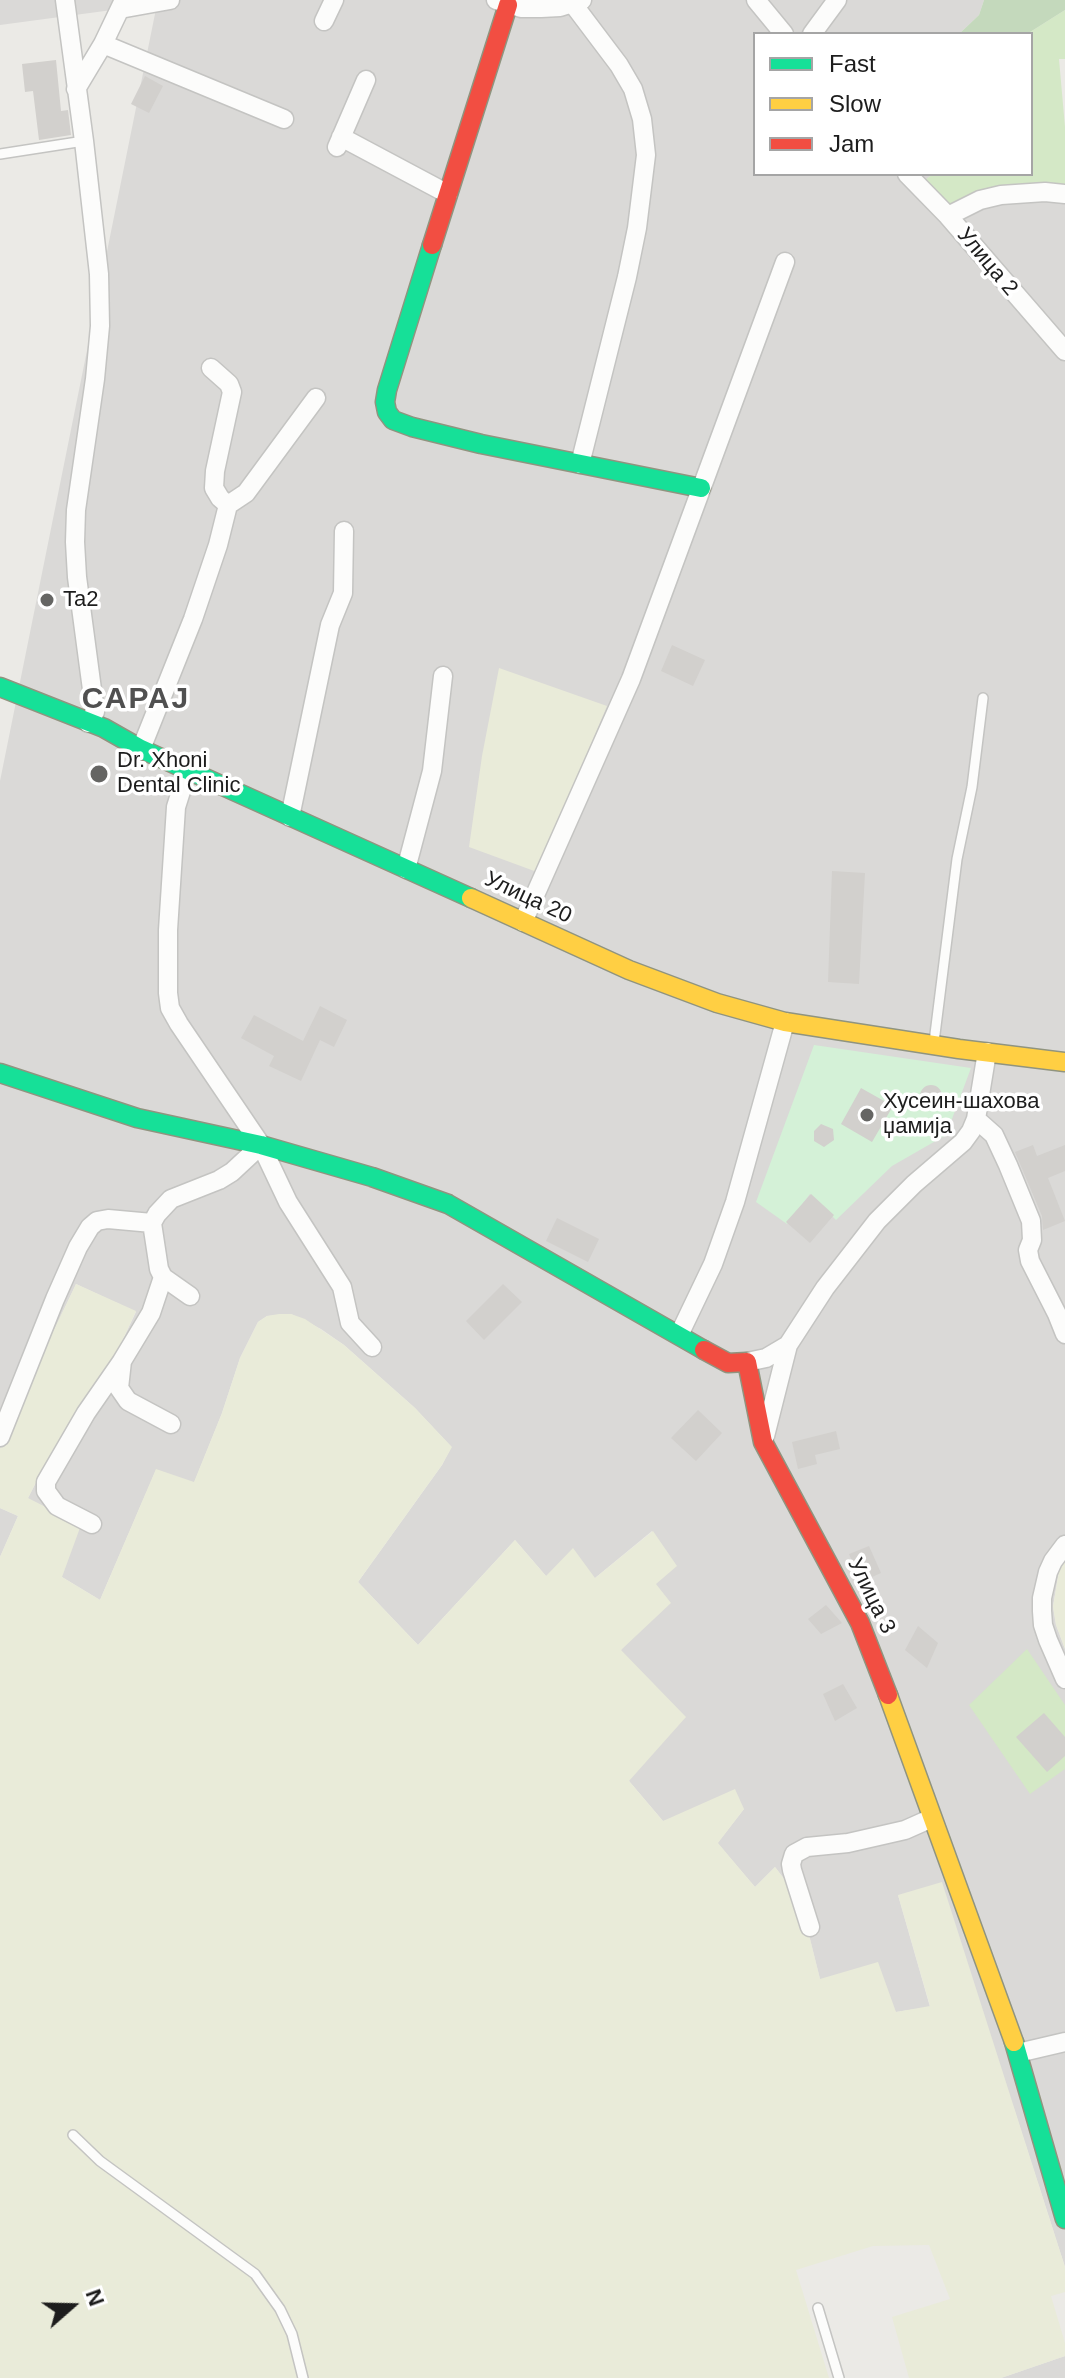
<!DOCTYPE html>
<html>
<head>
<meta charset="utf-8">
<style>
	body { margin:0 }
	#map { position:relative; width:1065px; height:2378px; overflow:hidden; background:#ebeae6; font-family:Helvetica,sans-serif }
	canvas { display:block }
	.legend { position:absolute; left:753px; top:32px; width:280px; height:144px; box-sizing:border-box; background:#fff; border:2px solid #a5a5a5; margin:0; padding:10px 14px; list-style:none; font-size:24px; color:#1d1d1d }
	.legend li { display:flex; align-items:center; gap:16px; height:40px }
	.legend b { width:40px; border:2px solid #a5a5a5 }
	.north { position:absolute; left:32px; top:2266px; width:80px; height:80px; -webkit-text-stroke:6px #fff; paint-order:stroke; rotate:70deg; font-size:22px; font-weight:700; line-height:32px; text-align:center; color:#1d1d1d }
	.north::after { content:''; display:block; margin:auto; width:28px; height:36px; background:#1d1d1d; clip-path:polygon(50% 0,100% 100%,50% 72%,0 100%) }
</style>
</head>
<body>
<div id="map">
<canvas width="1065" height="2378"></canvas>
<ul class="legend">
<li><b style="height:10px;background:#16e098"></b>Fast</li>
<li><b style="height:10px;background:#ffcf43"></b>Slow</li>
<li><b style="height:10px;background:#f24e42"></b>Jam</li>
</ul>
<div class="north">N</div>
</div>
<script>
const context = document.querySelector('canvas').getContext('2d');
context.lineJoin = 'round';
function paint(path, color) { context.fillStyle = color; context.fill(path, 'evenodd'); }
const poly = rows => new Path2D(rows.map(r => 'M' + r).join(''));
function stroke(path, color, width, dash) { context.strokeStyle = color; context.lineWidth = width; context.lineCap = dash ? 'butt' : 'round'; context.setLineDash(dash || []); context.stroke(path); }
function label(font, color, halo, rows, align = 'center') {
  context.font = font + ' Helvetica,sans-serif'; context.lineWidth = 7; context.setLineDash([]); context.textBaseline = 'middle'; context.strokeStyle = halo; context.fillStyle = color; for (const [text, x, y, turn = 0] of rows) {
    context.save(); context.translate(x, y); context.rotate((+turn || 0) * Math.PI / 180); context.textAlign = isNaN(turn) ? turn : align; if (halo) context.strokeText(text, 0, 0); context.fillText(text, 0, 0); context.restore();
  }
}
paint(poly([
	[0,0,984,0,979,15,959,34,755,34,755,174,933,174,919,185,962,208,1065,194,1065,1559,1059,1571,1053,1606,1056,1625,1065,1649,1065,2267,1013,2106,898,1895,930,2007,896,2012,820,1979,809,1935,788,1884,775,1867,755,1887,717,1843,744,1809,663,1821,629,1781,621,1650,656,1584,652,1531,595,1578,546,1576,515,1540,418,1645,358,1582,442,1465,451,1447,415,1408,344,1345,321,1329,291,1314,267,1316,258,1322,240,1358,222,1413,194,1483,156,1470,100,1600,62,1577,28,1498,48,1459,118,1350,136,1312,76,1284,0,1449,0,781,157,4,0,25],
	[0,1508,18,1516,0,1557],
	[1065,2356,1065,2378,1001,2378]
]), '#dad9d7');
paint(poly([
	[499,668,607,706,537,872,469,847,482,756],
	[76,1284,136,1311,118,1350,48,1459,28,1498,81,1525,62,1577,100,1600,156,1469,194,1482,222,1413,240,1358,258,1322,267,1316,279,1314,291,1314,305,1319,344,1345,415,1408,452,1447,442,1465,358,1582,418,1645,515,1540,546,1576,573,1548,595,1578,653,1531,677,1566,656,1584,671,1603,621,1650,686,1717,629,1781,663,1821,735,1789,744,1809,718,1843,755,1887,775,1867,788,1884,809,1935,820,1979,878,1962,896,2012,930,2006,898,1895,942,1882,1065,2267,1065,2292,1051,2296,1065,2343,1065,2356,1001,2378,909,2378,892,2317,950,2299,929,2245,873,2246,796,2270,829,2378,0,2378,0,1557,18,1516,0,1508,0,1449,5,1442,29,1381],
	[1065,1559,1065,1649,1056,1625,1053,1607,1059,1571]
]), '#e9ebd9');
paint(poly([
	[1065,10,1065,59,1059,59,1065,127,1065,194,1045,192,948,216,918,185,933,174,1031,174,1031,34,1027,34],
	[1027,1649,1065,1705,1065,1769,1030,1794,969,1705]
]), '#d4e8c6');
paint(poly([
	[984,0,1065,0,1065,10,1027,34,959,34,979,15]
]), '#c4d9bc');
paint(poly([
	[814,1045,971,1068,946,1135,892,1166,836,1220,810,1194,787,1224,756,1202]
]), '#d4f1d7');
paint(poly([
	[56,60,61,111,68,110,71,135,39,140,33,91,25,92,22,64],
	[145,76,163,86,149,113,131,104],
	[672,645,705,660,693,686,661,671],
	[832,871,865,873,859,984,828,982],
	[320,1006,347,1020,334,1047,320,1040,301,1081,269,1066,274,1056,241,1038,254,1015,303,1041],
	'920 1096a11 11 0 1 1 22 0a11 11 0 1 1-22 0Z',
	[861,1088,893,1106,872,1142,841,1124],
	[821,1124,833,1129,834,1140,824,1147,814,1141,814,1131],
	[1033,1145,1037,1156,1065,1145,1065,1171,1048,1178,1065,1221,1043,1230,1042,1216,1015,1152],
	[811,1194,834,1215,810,1243,786,1222],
	[557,1218,599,1239,588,1262,546,1241],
	[503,1284,522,1302,484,1340,466,1321],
	[698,1410,722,1433,696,1461,671,1438],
	[836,1431,840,1449,815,1455,817,1464,798,1469,792,1442],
	[869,1546,881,1573,861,1582,849,1554],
	[826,1605,842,1623,821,1634,808,1619],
	[918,1626,938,1643,927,1668,905,1650],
	[843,1684,857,1708,835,1721,823,1694],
	[1044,1713,1065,1737,1065,1756,1047,1772,1016,1737]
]), '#d2d0cd');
const lane = poly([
	[0,154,84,141],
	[934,1042,957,859,972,787,983,698],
	[73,2135,100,2161,255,2274,280,2309,292,2334,303,2378],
	[818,2308,839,2378]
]);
const street = poly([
	[65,0,84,141,99,274,100,326,95,379,76,510,75,542,77,577,95,712,88,723],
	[496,0,521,8,541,8,560,7,582,0],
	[756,0,784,34],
	[573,4,619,65,633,89,642,119,646,155,637,228,627,277,580,464],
	[120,9,170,0],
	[324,21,334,0],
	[812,34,837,0],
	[103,44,284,119],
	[76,89,103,44,124,0],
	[341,137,448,194],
	[337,147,366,80],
	[907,174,948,216,1065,351],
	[948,216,980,200,1001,195,1045,192,1065,194],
	[211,368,229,384,232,392,215,471,214,488,220,498,228,505],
	[141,749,193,619,218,545,228,505,246,493,316,398],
	[188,769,176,807,168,930,168,993,170,1008,179,1024,261,1145,288,1202,342,1287,350,1323,372,1347],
	[290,817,330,625,343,593,344,531],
	[406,869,432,771,443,676],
	[523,922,631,679,785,262],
	[976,1119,994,1135,1008,1165,1031,1221,1032,1240,1028,1250,1030,1261,1057,1314,1065,1334],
	[163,1277,151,1313,122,1361,119,1388,128,1401,171,1424],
	[190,1296,163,1277,159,1269,152,1223,157,1214,171,1199,219,1180,232,1172,261,1145],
	[679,1335,713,1264,735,1202,785,1022],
	[747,1362,766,1358,788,1345],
	[765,1436,788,1345,825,1288,877,1221,914,1184,963,1142,971,1131,976,1119,987,1052],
	[0,1437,55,1299,78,1247,90,1227,97,1221,108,1219,152,1223],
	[92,1524,57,1506,46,1491,46,1482,86,1413,122,1361],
	[1065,1545,1053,1561,1048,1572,1042,1598,1042,1611,1043,1625,1048,1640,1065,1679],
	[810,1927,792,1870,791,1864,794,1854,807,1847,848,1843,905,1830,932,1818],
	[1018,2053,1065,2042]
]);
const fast = poly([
	[432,245,387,390,385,402,387,412,393,420,412,427,481,444,701,488],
	[0,687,104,728,141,749,471,898],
	[0,1073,137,1118,261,1145,372,1177,448,1204,704,1350],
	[1014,2042,1065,2219]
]);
const slow = poly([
	[471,898,629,970,717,1003,785,1022,959,1049,1065,1062],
	[888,1695,1014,2042]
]);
const jam = poly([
	[432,245,508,5],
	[704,1350,728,1363,747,1362,763,1442,860,1623,888,1695]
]);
stroke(lane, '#c4c4c2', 12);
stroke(street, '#c4c4c2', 21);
stroke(fast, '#90947f', 21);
stroke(slow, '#90947f', 21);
stroke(jam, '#90947f', 21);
stroke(lane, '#fcfcfb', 9);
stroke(street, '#fcfcfb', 18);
stroke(fast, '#16e098', 18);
stroke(slow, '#ffcf43', 18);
stroke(jam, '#f24e42', 18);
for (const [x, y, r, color] of [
	[47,600,8,"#656563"],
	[99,774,10,"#656563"],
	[867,1115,8,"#656563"]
]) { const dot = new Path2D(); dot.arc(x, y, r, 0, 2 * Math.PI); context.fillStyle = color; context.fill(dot); stroke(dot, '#fff', 3); }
label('22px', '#1d1d1d', '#fff', [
	["Улица 2",987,262,50],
	["Улица 20",528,898,25],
	["Улица 3",871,1596,64]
]);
label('22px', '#1d1d1d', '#fff', [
	["Ta2",63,600],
	["Dr. Xhoni",117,761],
	["Dental Clinic",117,786],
	["Хусеин-шахова",883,1102],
	["џамија",883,1127]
], 'left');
context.letterSpacing = '2px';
label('bold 30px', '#505050', '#fff', [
	["САРАЈ",136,700]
]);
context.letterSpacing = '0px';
</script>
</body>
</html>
